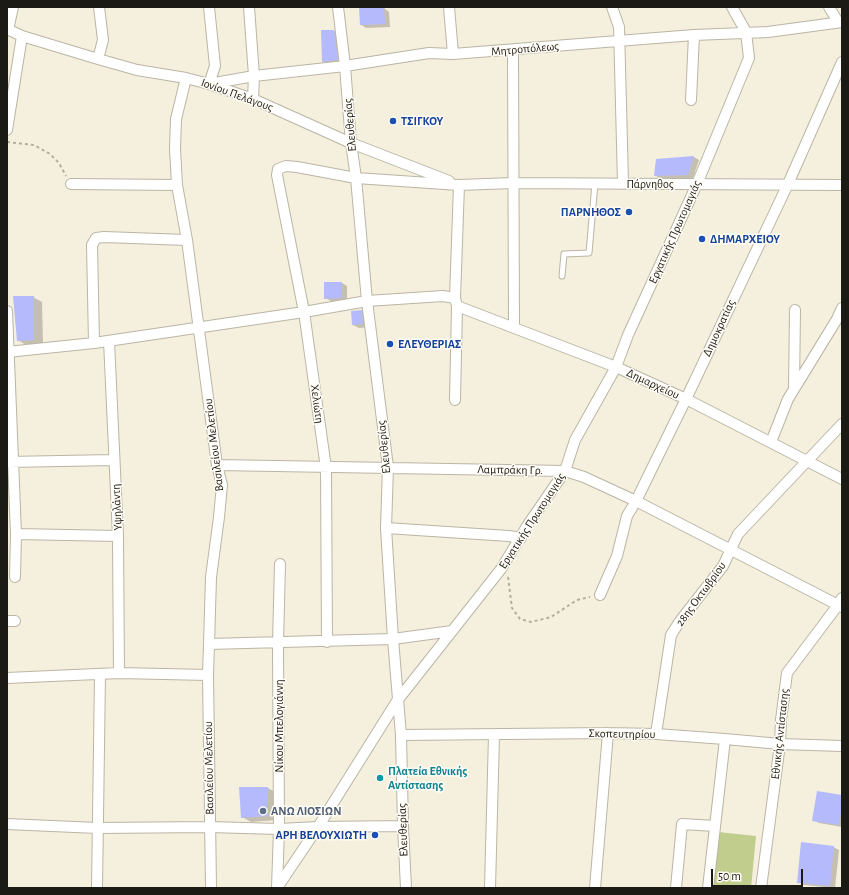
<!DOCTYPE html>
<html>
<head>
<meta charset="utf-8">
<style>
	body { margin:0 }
	#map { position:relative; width:849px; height:895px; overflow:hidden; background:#f5efde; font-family:"Alegreya Sans",sans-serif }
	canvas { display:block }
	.frame { position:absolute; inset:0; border:8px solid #1c1a14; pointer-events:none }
	.scale { position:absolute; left:711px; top:869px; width:92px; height:18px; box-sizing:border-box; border:2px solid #1c1a14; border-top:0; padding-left:5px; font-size:12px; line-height:14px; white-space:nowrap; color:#1c1a14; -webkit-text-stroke:3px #fffdf6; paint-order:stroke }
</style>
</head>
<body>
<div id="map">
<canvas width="849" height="895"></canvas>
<div class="frame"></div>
<div class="scale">50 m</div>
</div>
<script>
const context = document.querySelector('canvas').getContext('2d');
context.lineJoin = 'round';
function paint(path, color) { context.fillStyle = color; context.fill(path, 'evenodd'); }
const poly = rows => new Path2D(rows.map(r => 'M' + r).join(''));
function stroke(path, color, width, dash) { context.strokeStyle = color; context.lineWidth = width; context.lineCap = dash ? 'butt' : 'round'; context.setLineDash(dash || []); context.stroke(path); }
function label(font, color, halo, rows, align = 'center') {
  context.font = font + ' "Alegreya Sans",sans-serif'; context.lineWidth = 3; context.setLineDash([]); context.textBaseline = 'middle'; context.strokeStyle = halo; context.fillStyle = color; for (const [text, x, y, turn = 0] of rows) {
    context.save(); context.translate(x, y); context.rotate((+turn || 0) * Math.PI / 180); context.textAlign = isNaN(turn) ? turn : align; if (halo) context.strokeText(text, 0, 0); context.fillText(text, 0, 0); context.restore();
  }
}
paint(poly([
	[718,832,756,836,751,888,712,888]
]), '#c1cd8d');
paint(poly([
	[384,8,389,12,390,27,366,28,360,24],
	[334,31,340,34,343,63,329,65,323,61],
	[694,157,699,160,693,178,661,179,656,176,657,160],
	[342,283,347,286,347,301,331,301,325,298],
	[33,297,42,302,43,344,26,345,18,340],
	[361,311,367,314,369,327,359,328,353,325],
	[240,788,268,788,277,793,277,820,251,822,242,817],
	[842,796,842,827,819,823,813,820],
	[833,847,839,850,835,888,804,885,798,882]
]), '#0003');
paint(poly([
	[384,7,385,24,360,25,359,8],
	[321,30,334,30,338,60,322,62],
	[694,156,688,175,654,176,656,159],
	[324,282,342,282,342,298,324,299],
	[13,296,34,296,34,340,17,341],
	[362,310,363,324,352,325,351,311],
	[239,787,268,787,268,816,241,818],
	[817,791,842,795,842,806,839,825,812,821],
	[801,842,834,846,830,886,797,883]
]), '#b5bafc');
const lane = poly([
	[562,276,564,254,589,253,595,183]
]);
const street = poly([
	[209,7,215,66,209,84,254,76,345,66,429,53,453,54,694,35,768,32,842,22],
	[249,7,254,76,253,99],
	[338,7,345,66,351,143,356,178,367,301,388,467,386,528,393,639,401,735,403,826,406,888],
	[449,7,453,54],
	[612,7,619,27,623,183],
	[829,7,838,22],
	[7,29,22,36,98,59,137,70,186,78,209,84,253,99,351,143,449,181],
	[8,30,13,7],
	[513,50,514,327],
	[98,59,103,40,99,7],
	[186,78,176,119,175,149,177,185,187,240,217,465,222,485,219,517,211,577,209,644,208,675,211,888],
	[691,100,694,35],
	[7,130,22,36],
	[71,184,177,185],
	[457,306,616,367,686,399,842,479],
	[7,311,16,534,15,577],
	[109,341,118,536,119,673],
	[94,343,92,245,96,238,104,237,187,240],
	[7,352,94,343,304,312,367,301,443,296,455,298],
	[794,389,795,310],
	[455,400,457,306,455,298,459,185],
	[771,442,788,399,837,319,842,308],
	[7,462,114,460],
	[217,465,565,471,584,477,636,501,842,607],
	[386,528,509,536,521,538],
	[16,534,118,536],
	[600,595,617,556,627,516,636,501,686,399,788,184,842,62],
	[7,621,15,621],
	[327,642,326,468,304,312,277,175,278,169,286,166,297,167,356,178,459,185,513,183,842,185],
	[209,644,393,639,452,631],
	[7,678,119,673,208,675],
	[656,734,671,635,680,621,723,566,738,534,842,424],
	[401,735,608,733,656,734,725,739,780,744,842,746],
	[7,824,97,828,209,827,279,829,318,827,403,826],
	[97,888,100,675],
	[277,888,318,827,397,701,501,569,527,526,565,471,575,440,616,367,628,335,697,184,749,58,746,32,732,7],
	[277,888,279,829,278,643,280,564],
	[490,888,494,735],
	[595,888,608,733],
	[676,888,682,824,715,826],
	[708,888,725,739],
	[761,888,780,744,781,720,787,673,838,605,842,598]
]);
stroke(lane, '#bab5a4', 7);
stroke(street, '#bab5a4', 12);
stroke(poly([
	[7,142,34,145,50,154,59,163,66,176],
	[508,577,512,608,520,619,531,622,551,617,577,600,590,597]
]), '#b3aea0', 2, [3, 3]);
stroke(lane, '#fff', 5);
stroke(street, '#fff', 10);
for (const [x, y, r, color] of [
	[393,121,4,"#1a4fb4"],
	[629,212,4,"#1a4fb4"],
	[702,239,4,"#1a4fb4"],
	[390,344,4,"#1a4fb4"],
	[380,778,4,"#0f9aa8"],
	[263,811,4,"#5c6f8a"],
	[375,835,4,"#1a4fb4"]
]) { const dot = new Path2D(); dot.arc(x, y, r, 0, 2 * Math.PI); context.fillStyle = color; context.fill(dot); stroke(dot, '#fffdf6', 1.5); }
label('12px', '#1c1a14', '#fffdf6', [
	["Μητροπόλεως",525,49,-5],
	["Ιονίου Πελάγους",237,95,20],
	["Ελευθερίας",350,125,-95],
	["Πάρνηθος",650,184],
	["Εργατικής Πρωτομαγιάς",675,232,-66],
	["Δημοκρατίας",719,328,-65],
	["Δημαρχείου",653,384,25],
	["Χελιώτη",317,404,82],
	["Βασιλείου Μελετίου",214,445,-97],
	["Ελευθερίας",384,447,-96],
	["Λαμπράκη Γρ.",510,470,1],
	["Υψηλάντη",117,507,-93],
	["Εργατικής Πρωτομαγιάς",532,521,-57],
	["28ης Οκτωβρίου",701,594,-54],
	["Νίκου Μπελογιάννη",279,726,-90],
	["Σκοπευτηρίου",622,734,1],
	["Εθνικής Αντίστασης",780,734,-84],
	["Βασιλείου Μελετίου",209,768,-91],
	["Ελευθερίας",403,830,-92]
]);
label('bold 12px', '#164399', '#fffdf6', [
	["ΤΣΙΓΚΟΥ",401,121],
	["ΠΑΡΝΗΘΟΣ",621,212,"right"],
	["ΔΗΜΑΡΧΕΙΟΥ",710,239],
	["ΕΛΕΥΘΕΡΙΑΣ",398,344],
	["ΑΡΗ ΒΕΛΟΥΧΙΩΤΗ",367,835,"right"]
], 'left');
label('bold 12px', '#0d838f', '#fffdf6', [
	["Πλατεία Εθνικής",388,771],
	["Αντίστασης",388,785]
], 'left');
label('bold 12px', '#4e5e75', '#fffdf6', [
	["ΑΝΩ ΛΙΟΣΙΩΝ",271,811]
], 'left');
</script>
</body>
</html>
